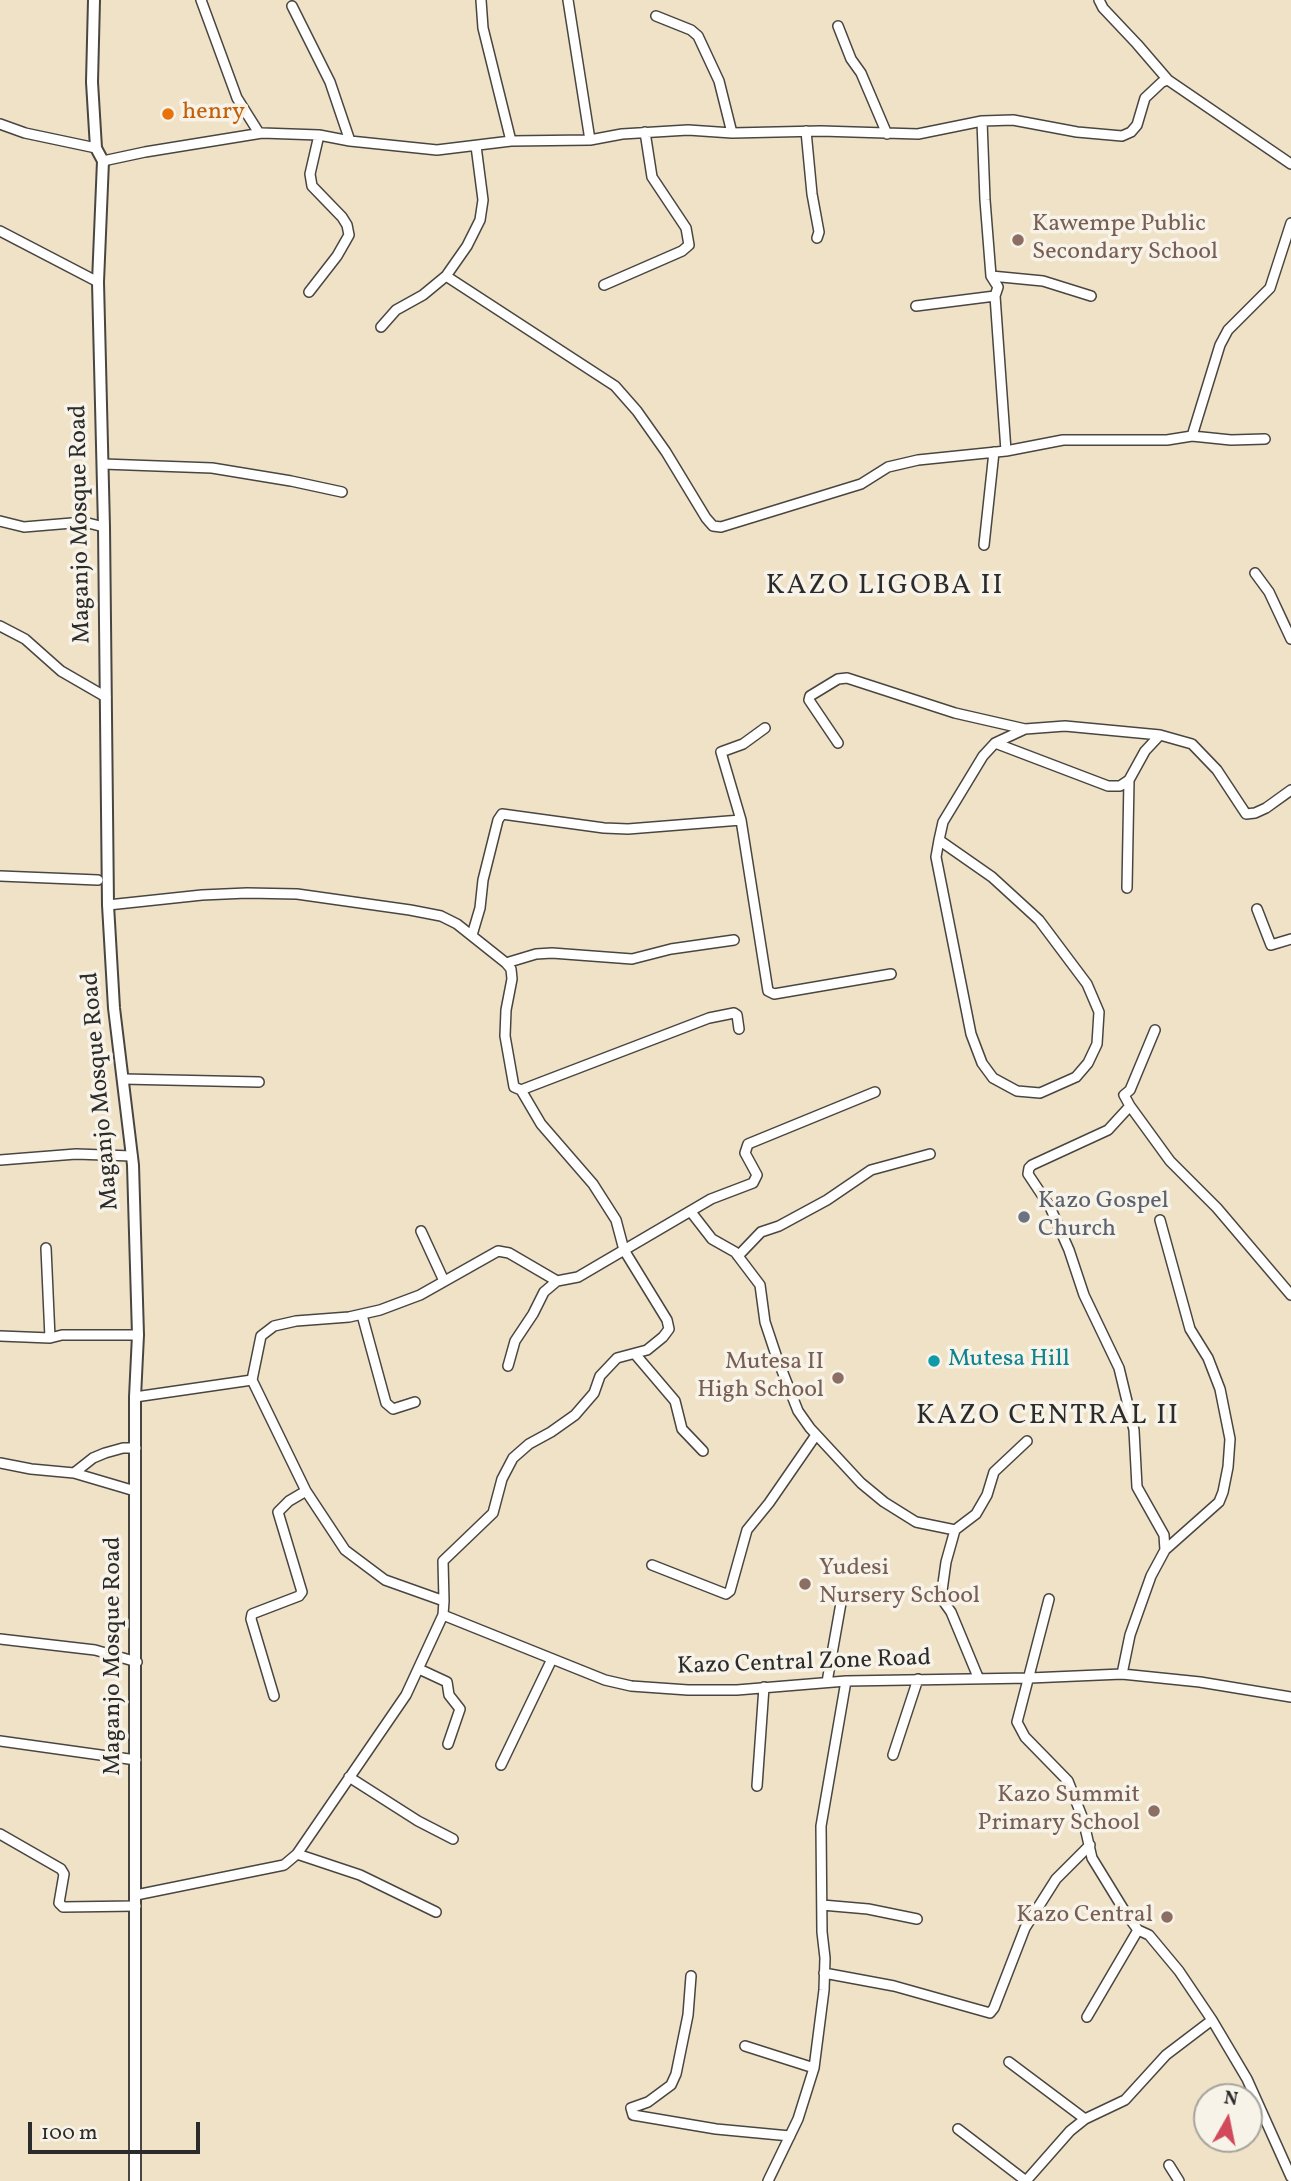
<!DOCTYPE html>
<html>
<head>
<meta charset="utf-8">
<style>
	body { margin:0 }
	#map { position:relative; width:1291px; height:2181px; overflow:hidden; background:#f0e2c6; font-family:Vollkorn,serif }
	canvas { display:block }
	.north { position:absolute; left:1193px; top:2083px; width:70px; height:70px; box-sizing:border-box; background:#f7f3e8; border:2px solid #a5a39c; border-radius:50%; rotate:9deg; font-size:19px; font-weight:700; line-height:28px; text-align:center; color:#2b2b2b }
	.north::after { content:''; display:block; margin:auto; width:24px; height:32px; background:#d1495b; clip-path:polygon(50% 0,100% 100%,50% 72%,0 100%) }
	.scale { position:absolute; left:28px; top:2122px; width:172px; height:32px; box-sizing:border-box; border:4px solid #2b2b2b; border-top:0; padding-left:9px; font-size:21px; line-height:24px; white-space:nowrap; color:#2b2b2b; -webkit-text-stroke:5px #f7f3e8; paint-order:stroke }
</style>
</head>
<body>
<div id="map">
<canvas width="1291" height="2181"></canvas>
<div class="north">N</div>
<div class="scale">100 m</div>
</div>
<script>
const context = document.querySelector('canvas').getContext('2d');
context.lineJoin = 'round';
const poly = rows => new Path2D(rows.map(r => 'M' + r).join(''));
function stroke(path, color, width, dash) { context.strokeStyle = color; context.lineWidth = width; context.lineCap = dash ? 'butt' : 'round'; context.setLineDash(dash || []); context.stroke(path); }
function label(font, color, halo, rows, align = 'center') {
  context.font = font + ' Vollkorn,serif'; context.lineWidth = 7; context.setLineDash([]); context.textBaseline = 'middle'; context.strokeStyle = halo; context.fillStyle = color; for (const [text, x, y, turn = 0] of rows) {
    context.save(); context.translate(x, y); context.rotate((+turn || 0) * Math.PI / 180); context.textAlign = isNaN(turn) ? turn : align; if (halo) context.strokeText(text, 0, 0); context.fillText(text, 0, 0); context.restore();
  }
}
const minor = poly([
	[201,0,237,98,259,133],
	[481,0,483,28,511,141],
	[568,0,590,140],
	[1099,0,1103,8,1137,44,1168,80,1291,164],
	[292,6,330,82,350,141],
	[656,16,691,30,698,36,719,81,732,133],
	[838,26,851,59,861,73,887,134],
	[982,121,985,200,991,276,998,287,995,296,1006,451],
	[0,124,25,133,96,148],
	[806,131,812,194,819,232,817,238],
	[103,161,145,152,262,133,319,135,350,141,437,150,511,141,590,140,622,134,688,130,732,133,821,131,918,134,982,121,1013,120,1077,132,1122,136,1131,132,1137,125,1145,98,1162,82,1168,80],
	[0,231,98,282],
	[446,276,615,386,637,411,666,452,706,518,713,526,721,527,861,484,888,467,918,460,1006,451,1063,440,1167,440,1192,436,1220,345,1228,330,1270,288,1291,223],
	[991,276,1043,281,1091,296],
	[604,285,682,251,689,245,686,228,652,177,645,132],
	[309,292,337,256,349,235,347,225,342,217,312,186,310,174,319,135],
	[916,306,995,296],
	[381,327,396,310,423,295,446,276,467,246,480,220,483,200,476,146],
	[1192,436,1231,440,1265,439],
	[103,464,212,468,291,481,342,492],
	[0,521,24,527,84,522,104,527],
	[984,545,994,452],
	[1255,573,1269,592,1291,639],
	[0,626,25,639,61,671,106,697],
	[765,728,743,744,721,752,741,820,768,991,774,994,891,974],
	[838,743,809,700,810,696,838,679,847,678,955,713,1025,729],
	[995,743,1108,786,1120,786,1129,780],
	[939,840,992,877,1039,920,1087,984,1099,1012,1097,1044,1088,1063,1076,1077,1040,1093,1017,1091,993,1078,982,1063,971,1034,936,857,939,840,943,822,983,756,995,743,1025,729,1065,726,1160,735,1192,744,1217,770,1246,814,1255,813,1266,808,1291,790],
	[0,876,98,880],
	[1127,888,1129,780,1145,751,1160,735],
	[108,905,202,895,247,893,297,894,410,910,441,916,457,924,506,963,511,969,512,979,506,1010,505,1036,514,1087,521,1090,541,1124,593,1184,616,1220,624,1250,667,1320,669,1329,663,1337,647,1350,617,1358,600,1376,594,1393,575,1415,551,1432,529,1444,513,1458,502,1479,493,1513,443,1561,444,1601],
	[1257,909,1271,945,1291,939],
	[472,935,480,908,483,880,498,820,502,814,604,828,628,829,741,820],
	[506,963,536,954,552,953,632,959,671,949,734,940],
	[1155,1030,1130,1090,1124,1095,1130,1106,1170,1161,1217,1208,1291,1295],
	[123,1079,259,1082],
	[521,1090,709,1018,734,1013,737,1015,739,1029],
	[1130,1106,1108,1130,1032,1165,1029,1168,1028,1174,1050,1207,1069,1250,1084,1295,1119,1368,1134,1430,1137,1487,1164,1535,1165,1550],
	[0,1160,76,1154,132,1156],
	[691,1212,712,1239,735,1252,760,1285,765,1322,777,1358,798,1411,810,1428,861,1483,884,1502,916,1522,955,1530],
	[421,1231,444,1281],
	[46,1248,50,1338],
	[738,1256,761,1232,779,1226,827,1200,871,1170,930,1154],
	[362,1315,386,1403,393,1409,415,1402],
	[0,1336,50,1338,62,1335,138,1335],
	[635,1354,675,1401,682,1429,703,1451],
	[508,1366,515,1341,533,1314,544,1292,557,1281],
	[252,1380,306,1491,345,1550,385,1580,444,1601,443,1615],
	[135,1397,252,1380,261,1336,274,1326,296,1321,349,1317,380,1310,420,1295,498,1251,509,1253,557,1281,578,1277,711,1199,753,1183,757,1175,745,1153,748,1144,875,1092],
	[0,1463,31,1469,74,1473,135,1491],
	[74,1473,93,1458,105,1453,123,1448,136,1448],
	[652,1565,726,1594,730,1591,747,1530,769,1503,816,1435],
	[1049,1599,1017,1722,1025,1737,1068,1781,1083,1819,1092,1858,1127,1915,1138,1930,1149,1935,1179,1971,1212,2020,1247,2079,1291,2177],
	[0,1639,95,1650,137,1662],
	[419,1669,447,1682,449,1695,460,1709,448,1744],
	[1122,1674,1130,1635,1151,1576,1165,1550,1219,1502,1223,1492,1228,1467,1230,1439,1220,1389,1208,1358,1190,1329,1160,1220],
	[978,1677,951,1612,941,1598,946,1562,955,1530,976,1514,987,1495,994,1472,1027,1441],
	[827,1682,841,1603],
	[274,1696,251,1619,252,1614,299,1596,302,1592,278,1512,289,1501,306,1491],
	[0,1741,136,1760],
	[893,1755,918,1679],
	[501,1765,552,1659],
	[349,1777,418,1821,453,1839],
	[757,1786,764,1687],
	[0,1834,61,1869,64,1874,59,1903,63,1907,136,1906],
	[297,1854,360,1875,436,1912],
	[136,1895,284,1865,297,1854,406,1695,443,1615,605,1680,631,1686,688,1690,737,1690,846,1681,1030,1678,1122,1674,1200,1682,1291,1697],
	[822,1905,868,1909,917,1919],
	[824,1973,894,1986,990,2013,994,2008,1025,1928,1056,1879,1090,1845],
	[691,1976,688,2015,676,2074,671,2085,648,2102,631,2108,633,2115,716,2129,790,2136],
	[1087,2017,1138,1930],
	[745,2046,814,2068],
	[1009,2062,1085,2119],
	[958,2129,1026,2181],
	[1169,2165,1179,2181],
	[768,2181,798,2119,814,2068,824,1990,825,1958,822,1932,821,1826,846,1681],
	[1026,2181,1070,2131,1085,2119,1125,2100,1166,2055,1212,2020]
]);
const tertiary = poly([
	[94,0,92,82,96,148,103,161,98,282,104,527,108,905,114,1008,133,1165,138,1335,135,1397,135,2181]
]);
stroke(minor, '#494642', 12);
stroke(tertiary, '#494642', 14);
stroke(minor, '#fff', 9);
stroke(tertiary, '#fff', 10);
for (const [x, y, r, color] of [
	[168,114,7,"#e8710a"],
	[1018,240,7,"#8d6e63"],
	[1024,1217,7,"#6b7280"],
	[934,1361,7,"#0f9aa8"],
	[838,1378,7,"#8d6e63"],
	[805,1584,7,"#8d6e63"],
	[1154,1811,7,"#8d6e63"],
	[1167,1917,7,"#8d6e63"]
]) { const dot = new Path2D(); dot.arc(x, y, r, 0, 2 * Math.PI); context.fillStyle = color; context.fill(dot); stroke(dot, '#f7f3e8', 2.5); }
label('24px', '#c56008', '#f7f3e8', [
	["henry",182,114]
], 'left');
label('24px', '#785e54', '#f7f3e8', [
	["Kawempe Public",1032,226,"left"],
	["Secondary School",1032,254,"left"],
	["Mutesa II",824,1364],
	["High School",824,1392],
	["Yudesi",819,1570,"left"],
	["Nursery School",819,1598,"left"],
	["Kazo Summit",1140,1797],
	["Primary School",1140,1825],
	["Kazo Central",1153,1917]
], 'right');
label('24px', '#2b2b2b', '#f7f3e8', [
	["Maganjo Mosque Road",82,524,-91],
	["Maganjo Mosque Road",102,1091,-95],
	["Maganjo Mosque Road",115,1656,-90],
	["Kazo Central Zone Road",804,1664,-2]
]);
label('24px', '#5b616d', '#f7f3e8', [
	["Kazo Gospel",1038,1203],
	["Church",1038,1231]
], 'left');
label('24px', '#0d838f', '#f7f3e8', [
	["Mutesa Hill",948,1361]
], 'left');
context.letterSpacing = '2px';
label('28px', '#2b2b2b', '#f7f3e8', [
	["KAZO LIGOBA II",885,588],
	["KAZO CENTRAL II",1048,1418]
]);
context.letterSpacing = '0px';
</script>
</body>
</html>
